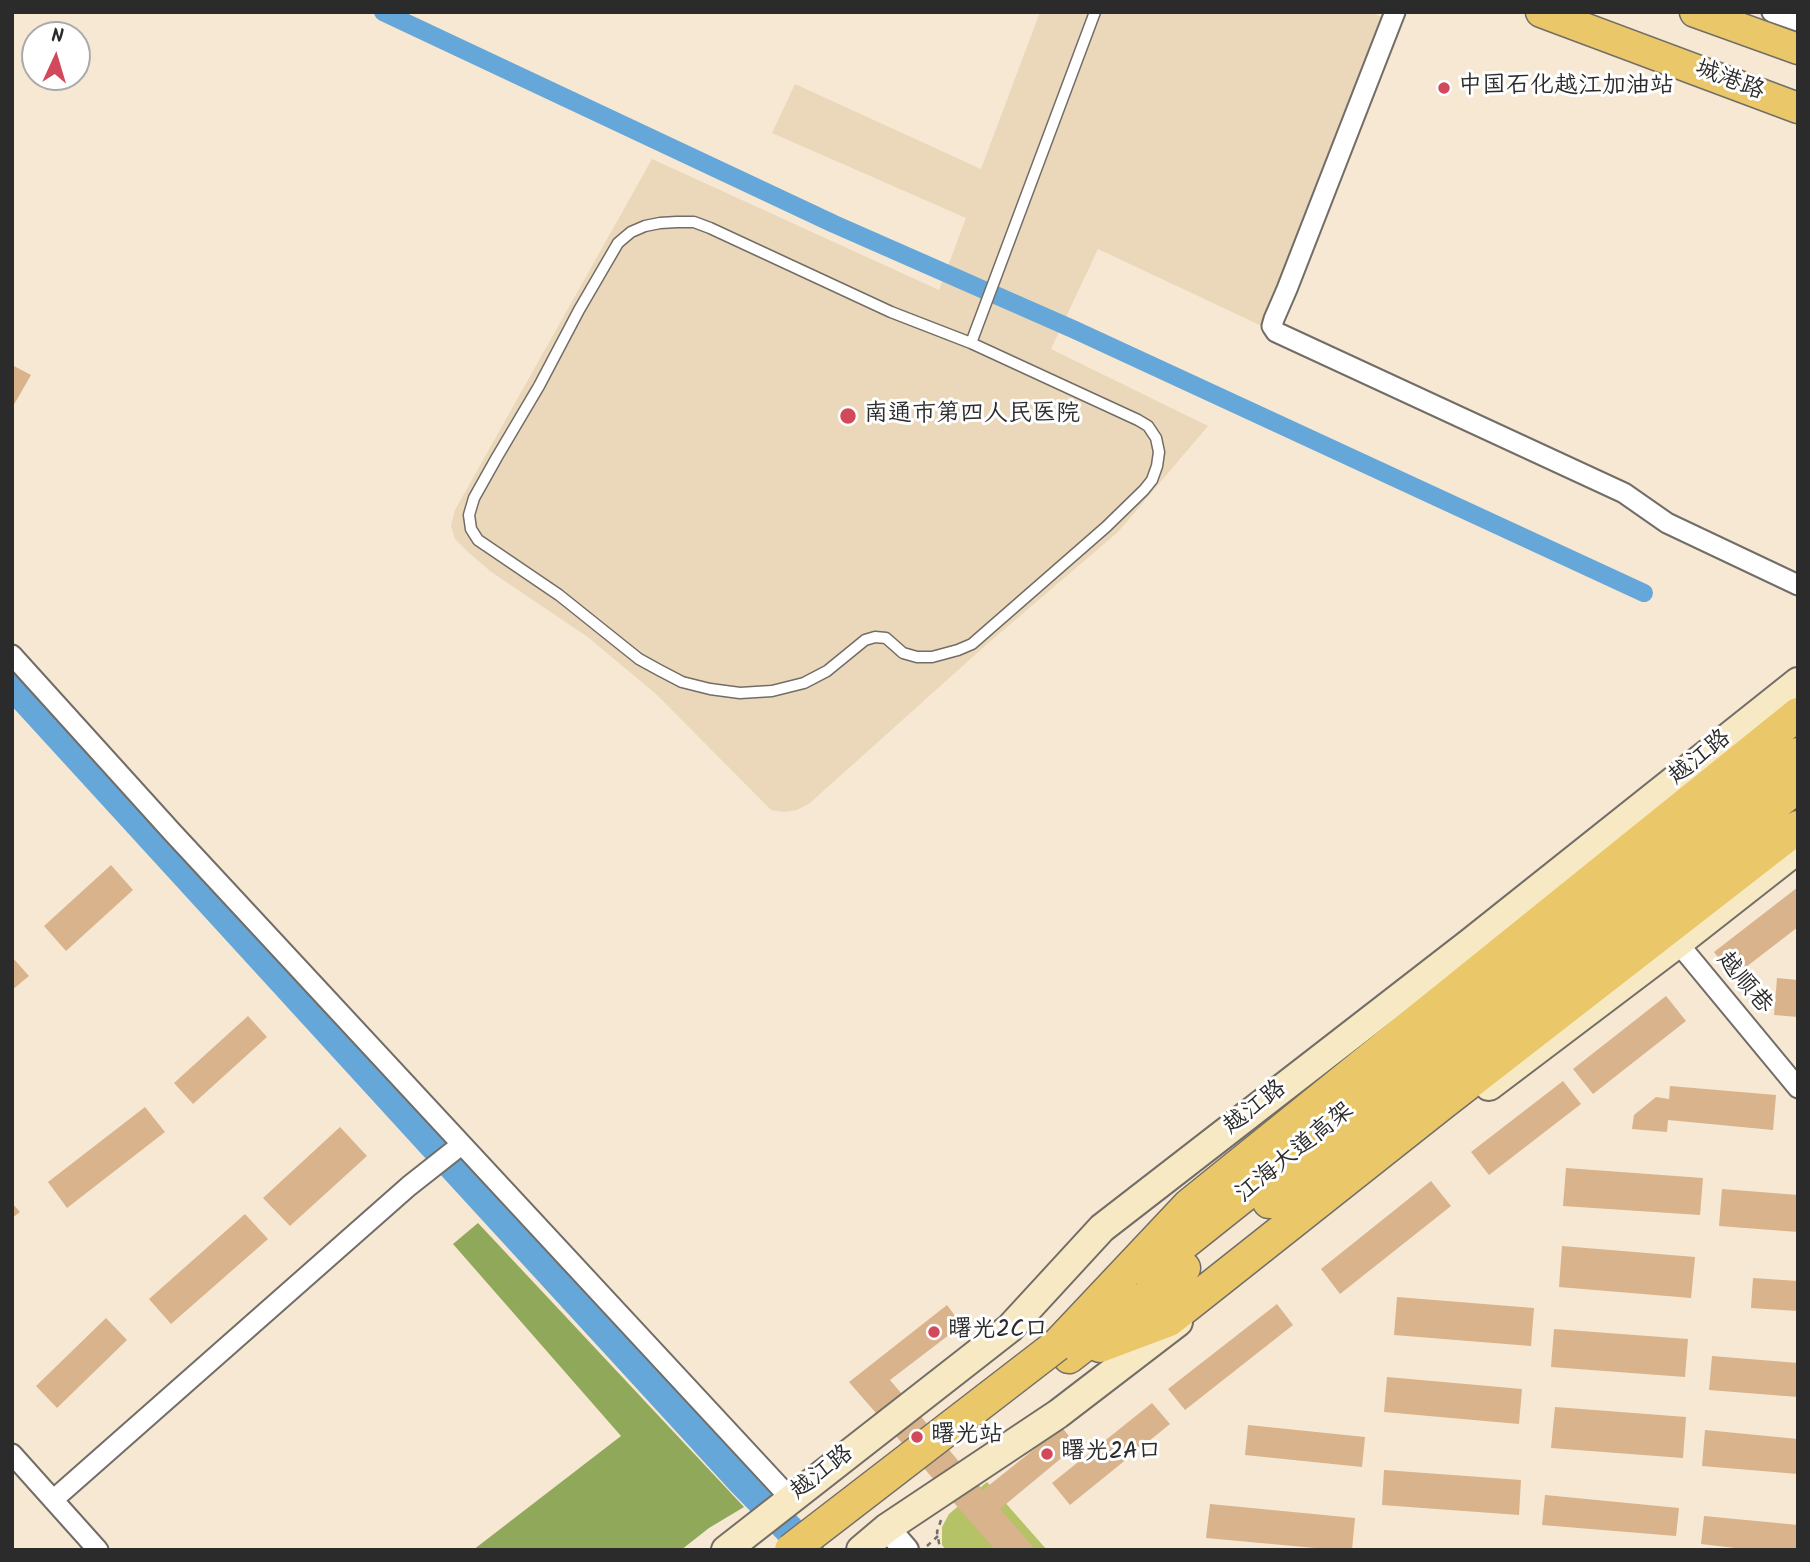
<!DOCTYPE html>
<html>
<head>
<meta charset="utf-8">
<style>
	body { margin:0 }
	#map { position:relative; width:1810px; height:1562px; overflow:hidden; background:#f7e8d4; font-family:Kalam,sans-serif }
	canvas { display:block }
	.frame { position:absolute; inset:0; border:14px solid #2b2b2b; pointer-events:none }
	.north { position:absolute; left:21px; top:21px; width:70px; height:70px; box-sizing:border-box; background:#fff; border:2px solid #aaa; border-radius:50%; rotate:4deg; font-size:19px; font-weight:700; line-height:28px; text-align:center; color:#2b2b2b }
	.north::after { content:''; display:block; margin:auto; width:24px; height:32px; background:#d1495b; clip-path:polygon(50% 0,100% 100%,50% 72%,0 100%) }
</style>
</head>
<body>
<div id="map">
<canvas width="1810" height="1562"></canvas>
<div class="frame"></div>
<div class="north">N</div>
</div>
<script>
const context = document.querySelector('canvas').getContext('2d');
context.lineJoin = 'round';
function paint(path, color) { context.fillStyle = color; context.fill(path, 'evenodd'); }
const poly = rows => new Path2D(rows.map(r => 'M' + r).join(''));
function stroke(path, color, width, dash) { context.strokeStyle = color; context.lineWidth = width; context.lineCap = dash ? 'butt' : 'round'; context.setLineDash(dash || []); context.stroke(path); }
function label(font, color, halo, rows, align = 'center') {
  context.font = font + ' Kalam,"LXGW WenKai TC",sans-serif'; context.lineWidth = 6; context.setLineDash([]); context.textBaseline = 'middle'; context.strokeStyle = halo; context.fillStyle = color; for (const [text, x, y, turn = 0] of rows) {
    context.save(); context.translate(x, y); context.rotate((+turn || 0) * Math.PI / 180); context.textAlign = isNaN(turn) ? turn : align; if (halo) context.strokeText(text, 0, 0); context.fillText(text, 0, 0); context.restore();
  }
}
paint(poly([
	[1040,12,1369,12,1385,18,1266,328,1098,249,1051,349,1208,426,1118,532,986,645,810,803,797,810,784,812,771,810,657,695,589,638,490,571,467,551,455,539,451,526,455,510,652,159,939,290,966,218,772,133,795,84,981,169]
]), '#ebd8ba');
paint(poly([
	[987,1482,1047,1550,946,1550,942,1545,942,1527,949,1514]
]), '#b5c265');
paint(poly([
	[478,1223,744,1507,709,1528,681,1550,473,1550,621,1436,453,1244]
]), '#90a85a');
stroke(poly([
	[383,12,834,224,1075,330,1644,593]
]), '#65a7d9', 18);
stroke(poly([
	[12,684,442,1154,742,1481,809,1550]
]), '#65a7d9', 30);
paint(poly([
	[12,365,31,375,12,408],
	[111,865,133,890,66,951,44,926],
	[1798,887,1798,927,1733,977,1714,952],
	[12,957,29,976,12,990],
	[1777,978,1798,980,1798,1017,1774,1015],
	[1666,996,1686,1021,1593,1094,1573,1069],
	[248,1016,267,1037,193,1104,174,1083],
	[1563,1081,1581,1104,1489,1175,1471,1152],
	[1670,1086,1776,1095,1773,1130,1668,1120,1667,1132,1632,1129,1634,1115,1656,1097,1669,1099],
	[145,1107,165,1132,67,1208,48,1182],
	[340,1127,367,1156,290,1226,263,1198],
	[1566,1168,1703,1178,1700,1215,1563,1206],
	[1431,1181,1451,1206,1340,1294,1321,1269],
	[1722,1189,1798,1195,1798,1232,1719,1226],
	[12,1203,20,1212,12,1218],
	[245,1214,268,1239,171,1324,149,1299],
	[1562,1246,1695,1257,1691,1298,1559,1287],
	[1753,1278,1798,1281,1798,1311,1751,1308],
	[1397,1297,1534,1308,1531,1346,1394,1335],
	[1277,1304,1293,1325,1185,1410,1168,1389],
	[947,1305,962,1325,890,1380,983,1490,1062,1427,1076,1446,1000,1509,1036,1550,995,1550,849,1382],
	[106,1318,127,1340,57,1408,36,1386],
	[1554,1329,1688,1339,1685,1377,1551,1367],
	[1712,1356,1798,1363,1798,1397,1709,1390],
	[1387,1377,1522,1389,1519,1424,1384,1412],
	[1152,1403,1170,1424,1070,1505,1052,1483],
	[1555,1407,1686,1417,1683,1458,1551,1448],
	[1248,1425,1365,1437,1362,1467,1245,1455],
	[1705,1430,1798,1439,1798,1474,1702,1466],
	[1384,1470,1521,1480,1519,1515,1382,1505],
	[1545,1495,1679,1508,1676,1536,1542,1525],
	[1210,1504,1355,1518,1352,1550,1337,1550,1206,1538],
	[1704,1516,1798,1525,1798,1550,1752,1550,1701,1544]
]), '#d8b38c');
const service = poly([
	[677,222,694,222,710,228,891,312,971,343,1138,420,1148,426,1156,438,1159,452,1157,466,1152,480,1144,490,1106,527,972,644,958,650,932,657,917,657,903,653,886,638,875,637,865,640,827,671,804,683,772,691,740,693,710,689,682,682,659,670,639,659,559,595,478,540,471,529,469,515,474,498,497,457,539,386,579,310,618,243,631,232,645,226,660,223,677,222],
	[971,343,1095,12]
]);
const minor = poly([
	[1395,12,1287,289,1274,319,1272,326,1276,332,1624,493,1667,523,1798,585],
	[1772,12,1798,21],
	[12,655,173,833,791,1499],
	[1678,943,1798,1088],
	[12,1454,98,1550],
	[53,1500,409,1186,461,1145]
]);
const tertiary = poly([
	[887,1528,906,1550]
]);
const secondary = poly([
	[1489,1086,1678,943,1798,849],
	[726,1550,1010,1328,1102,1228,1470,943,1798,682],
	[861,1550,887,1528,1058,1414,1178,1322]
]);
const primary = poly([
	[1541,12,1798,108],
	[1695,12,1798,49]
]);
const trunk = poly([
	[1269,1202,1481,1038,1798,786],
	[1148,1272,1798,754],
	[1057,1345,1189,1205,1798,714],
	[1100,1346,1169,1320,1443,1103,1798,827],
	[1069,1357,1184,1268]
]);
stroke(service, '#726d66', 13);
stroke(minor, '#726d66', 23);
stroke(tertiary, '#726d66', 28);
stroke(secondary, '#726d66', 32);
stroke(primary, '#726d66', 33);
stroke(trunk, '#726d66', 35);
stroke(poly([
	[941,1520,937,1532,939,1543,943,1550],
	[927,1546,938,1536]
]), '#726d66', 2.5, [5, 5]);
stroke(service, '#fff', 10);
stroke(minor, '#fff', 19);
stroke(tertiary, '#fff', 24);
stroke(secondary, '#f7e9c3', 28);
stroke(primary, '#eac769', 30);
stroke(trunk, '#eac769', 32);
const trunkBridge = poly([
	[791,1550,1057,1345]
]);
stroke(trunkBridge, '#726d66', 35, []);
stroke(trunkBridge, '#eac769', 32);
for (const [x, y, r, color] of [
	[1444,88,7,"#d1495b"],
	[848,416,9,"#d1495b"],
	[934,1332,7,"#d1495b"],
	[917,1437,7,"#d1495b"],
	[1047,1454,7,"#d1495b"]
]) { const dot = new Path2D(); dot.arc(x, y, r, 0, 2 * Math.PI); context.fillStyle = color; context.fill(dot); stroke(dot, '#fff', 2.5); }
label('24px', '#2b2b2b', '#fff', [
	["城港路",1729,82,21],
	["越江路",1701,759,-39],
	["越顺巷",1743,984,50],
	["越江路",1256,1109,-38],
	["江海大道高架",1296,1154,-39],
	["越江路",823,1474,-38]
]);
label('24px', '#2b2b2b', '#fff', [
	["中国石化越江加油站",1458,88],
	["南通市第四人民医院",864,416],
	["曙光2C口",948,1332],
	["曙光站",931,1437],
	["曙光2A口",1061,1454]
], 'left');
</script>
</body>
</html>
